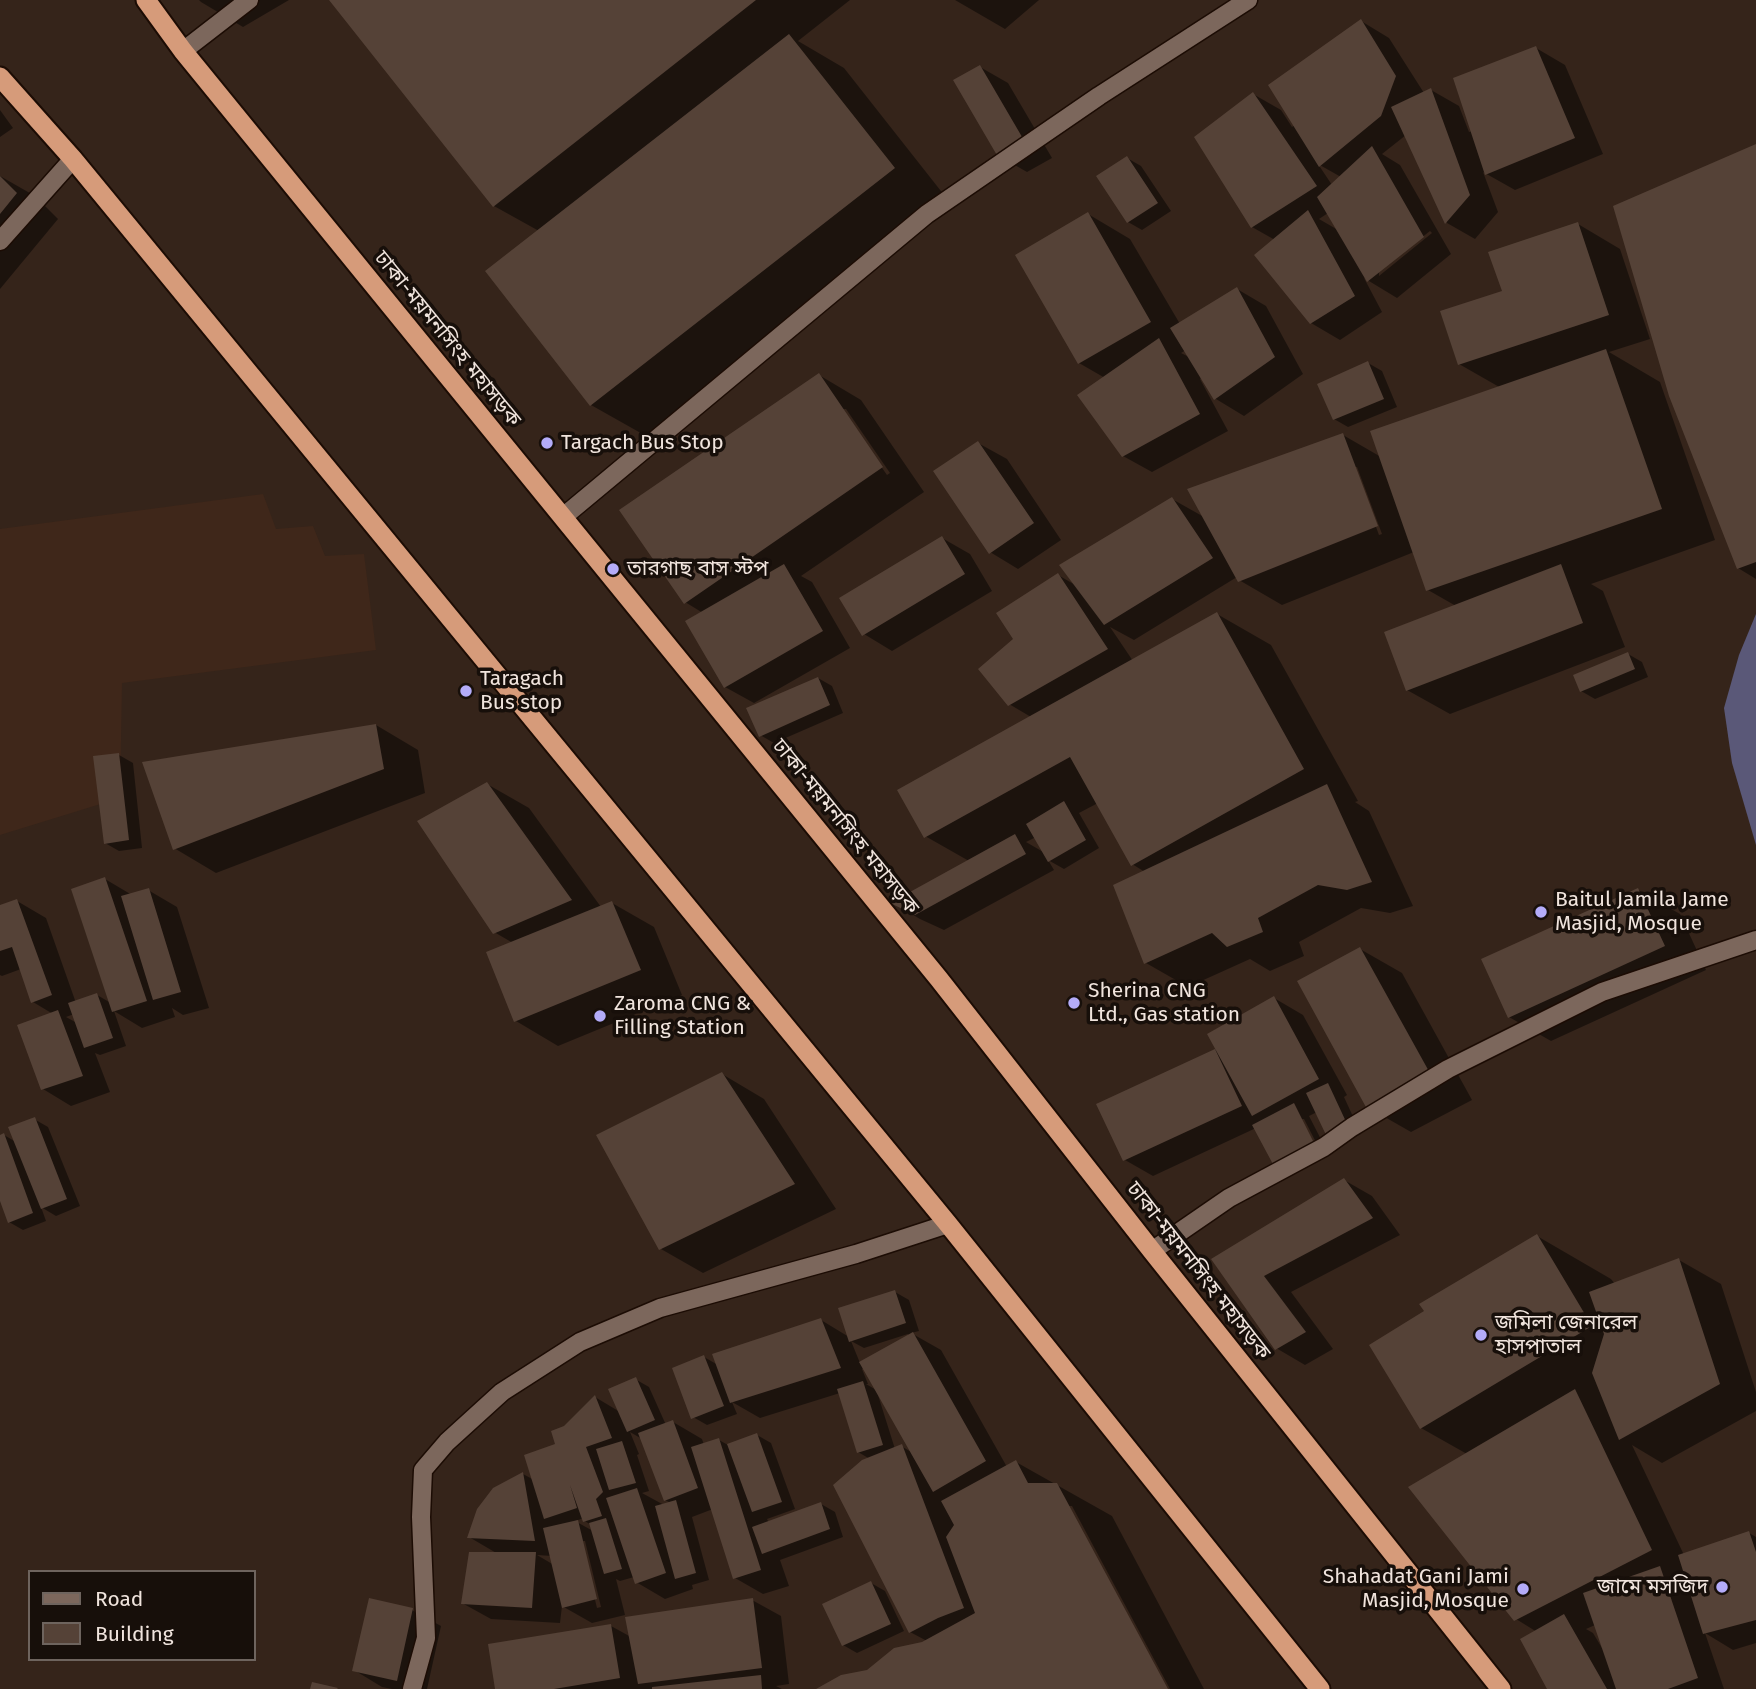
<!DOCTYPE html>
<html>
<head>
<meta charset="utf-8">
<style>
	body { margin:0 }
	#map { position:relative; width:1756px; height:1689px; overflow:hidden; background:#35241a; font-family:"Fira Sans",sans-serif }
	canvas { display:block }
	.legend { position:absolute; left:28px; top:1570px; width:228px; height:91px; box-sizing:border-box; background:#170f0a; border:2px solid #6e645e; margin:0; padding:9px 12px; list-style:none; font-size:21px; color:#f0e4dd }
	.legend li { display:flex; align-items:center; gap:14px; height:35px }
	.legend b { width:35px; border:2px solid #6e645e }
</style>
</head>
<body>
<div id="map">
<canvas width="1756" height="1689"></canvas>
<ul class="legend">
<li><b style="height:9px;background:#7c675c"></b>Road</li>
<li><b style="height:19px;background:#554237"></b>Building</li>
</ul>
</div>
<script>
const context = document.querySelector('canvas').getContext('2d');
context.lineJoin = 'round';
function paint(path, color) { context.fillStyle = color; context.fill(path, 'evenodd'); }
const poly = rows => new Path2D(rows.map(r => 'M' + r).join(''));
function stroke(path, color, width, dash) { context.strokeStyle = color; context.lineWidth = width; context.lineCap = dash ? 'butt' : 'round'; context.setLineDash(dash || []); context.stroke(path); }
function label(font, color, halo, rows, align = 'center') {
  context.font = font + ' "Fira Sans","Noto Sans Bengali",sans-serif'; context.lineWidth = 7; context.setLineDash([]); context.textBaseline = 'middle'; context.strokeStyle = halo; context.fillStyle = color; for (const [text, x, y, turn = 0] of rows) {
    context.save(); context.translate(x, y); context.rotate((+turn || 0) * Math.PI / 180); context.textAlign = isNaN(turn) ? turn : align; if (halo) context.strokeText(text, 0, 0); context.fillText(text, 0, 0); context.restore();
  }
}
paint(poly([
	[263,494,276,529,313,526,325,556,364,554,376,650,122,683,120,798,0,835,0,529]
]), '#3f271a');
paint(poly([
	[1756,614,1756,845,1732,763,1724,708,1739,655]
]), '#5a5878');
paint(poly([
	[199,0,289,0,243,27,201,2],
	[331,0,850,0,798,41,844,68,948,200,646,436,591,405,539,231,494,206],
	[955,0,1039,0,1005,29],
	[1361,21,1389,38,1424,93,1431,90,1459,106,1469,132,1472,131,1536,48,1565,65,1603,154,1515,190,1483,172,1498,212,1475,239,1447,223,1406,135,1382,154,1400,165,1451,254,1397,298,1364,278,1382,312,1340,340,1311,323,1275,240,1252,227,1253,94,1281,110,1292,127,1295,125],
	[1318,164,1341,177,1332,185],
	[1328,213,1338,230,1319,219],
	[1430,231,1432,233,1379,276,1379,271],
	[980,67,1008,83,1052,158,1027,172,999,156],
	[0,110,13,128,0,137],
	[1756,146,1756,579,1738,568],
	[1127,158,1141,166,1171,211,1142,230,1128,222],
	[0,176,35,196,58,219,0,289],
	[1088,214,1130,239,1180,324,1237,289,1266,306,1303,374,1244,416,1216,399,1202,377,1200,379,1228,431,1152,472,1123,456,1105,378,1079,363],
	[1186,350,1191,358,1181,353],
	[1578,224,1620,249,1650,339,1609,352,1660,382,1715,540,1591,584,1603,591,1625,647,1450,714,1407,690,1456,606,1428,590,1414,552,1282,605,1239,580,1237,577,1134,640,1110,627,1133,661,1217,614,1271,645,1358,801,1355,802,1369,811,1413,906,1390,913,1361,908,1299,942,1304,956,1270,971,1250,959,1188,987,1146,963,1145,872,1132,864,1098,803,1079,813,1099,848,1064,869,1048,860,1054,870,944,930,920,919,893,903,969,861,925,836,1031,717,1009,704,1016,639,1058,575,1077,586,1172,499,1204,517,1343,435,1381,457,1501,388,1459,364,1504,292],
	[1354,467,1357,467,1382,534,1379,535],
	[1036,837,1045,853,1026,842],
	[1368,363,1382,371,1397,407,1348,427,1334,419],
	[819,375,861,400,924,492,801,576,812,582,850,648,754,703,725,687,703,613,685,602],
	[841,409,846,409,890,473,887,475],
	[978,443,1007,459,1061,540,1018,569,990,552],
	[942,538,970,554,992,591,892,651,864,634],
	[1628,654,1642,662,1648,677,1595,699,1581,691],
	[818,678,832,686,843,713,774,743,760,735],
	[376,725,418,750,425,793,216,873,174,848],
	[119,755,133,763,142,848,119,851,105,843],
	[487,784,529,808,601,907,612,903,654,927,682,995,558,1046,516,1021,513,943,494,932],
	[105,879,132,895,148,890,177,907,209,1008,183,1015,172,1008,175,1017,142,1028,114,1011,126,1046,100,1055,95,1053,110,1092,71,1106,43,1089,53,1014,33,1002,21,969,2,976,0,975,0,907,17,901,46,918,76,1003,97,995,111,1003],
	[74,1014,77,1023,66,1017],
	[1638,890,1680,914,1706,970,1551,1041,1509,1017],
	[1360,949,1402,973,1472,1100,1411,1132,1369,1108],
	[1274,998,1303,1015,1347,1095,1344,1097,1361,1134,1342,1143,1317,1112,1309,1116,1329,1155,1290,1175,1256,1128,1153,1176,1125,1160,1099,1105,1217,1049],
	[1300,1119,1304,1119,1322,1154,1318,1155],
	[722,1074,764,1099,836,1209,703,1273,661,1249],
	[34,1119,48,1127,80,1206,56,1216,41,1207,46,1221,23,1230,9,1222,0,1196,0,1137,4,1135,16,1142],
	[1344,1180,1372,1196,1400,1235,1291,1292,1333,1349,1305,1365,1276,1348,1213,1259],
	[1537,1236,1611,1279,1615,1284,1679,1260,1721,1284,1756,1392,1756,1411,1662,1463,1632,1445,1684,1555,1749,1533,1756,1537,1756,1643,1733,1650,1705,1633,1724,1689,1549,1689,1537,1632,1516,1619,1467,1454,1421,1428,1426,1312],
	[1687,1578,1690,1585,1681,1581],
	[1595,1625,1603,1648,1602,1648,1593,1633,1586,1629],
	[895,1292,909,1300,919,1331,911,1333,941,1350,1007,1467,1016,1462,1112,1516,1204,1689,1170,1689,1072,1506,1068,1506,1166,1689,820,1689,868,1672,927,1641,910,1632,870,1459,858,1452,840,1393,760,1418,732,1402,737,1414,707,1425,693,1417,704,1357,718,1365,821,1320,849,1337],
	[908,1334,909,1336,860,1363,851,1341,864,1348],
	[864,1368,878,1391,866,1384,868,1384,862,1369],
	[878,1395,913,1453,901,1446,895,1449],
	[635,1379,649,1387,666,1425,673,1422,702,1439,704,1445,719,1440,728,1445,757,1435,771,1443,795,1509,767,1519,769,1523,821,1504,835,1512,843,1537,780,1560,789,1586,763,1594,735,1578,713,1509,692,1517,709,1580,692,1585,693,1589,665,1599,636,1582,634,1577,620,1581,616,1579,625,1615,592,1623,562,1606,560,1623,491,1619,462,1603,498,1554,469,1537,523,1474,534,1480,558,1446,565,1428,595,1397,620,1412],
	[630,1432,642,1439,665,1500,671,1503,664,1505,642,1493,649,1491,637,1455,639,1454],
	[584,1518,585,1521,591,1525,593,1531,575,1521],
	[581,1541,585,1541,601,1607,597,1608],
	[537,1555,552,1556,554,1565],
	[871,1583,885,1591,904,1631,857,1653,843,1645],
	[752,1600,781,1616,789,1684,776,1686,782,1689,497,1689,611,1626,631,1637],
	[412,1610,441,1626,427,1689,392,1689,382,1687,354,1670]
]), '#0007');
paint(poly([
	[329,0,756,0,493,207],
	[1361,19,1396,76,1381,116,1319,167,1268,85],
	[789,34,895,168,590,406,485,271],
	[1536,46,1575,138,1485,175,1453,78],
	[980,65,1025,142,998,157,953,80],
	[1431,88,1470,195,1445,224,1391,107],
	[1253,92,1317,186,1251,228,1194,137],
	[1756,144,1756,562,1737,569,1669,396,1613,206],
	[1372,146,1424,237,1367,282,1317,197],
	[1127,156,1158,203,1127,223,1096,176],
	[0,176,17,193,0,214],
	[1308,210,1355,296,1310,324,1254,255],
	[1088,212,1151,322,1078,364,1015,255],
	[1578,222,1609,315,1458,365,1440,311,1502,291,1488,252],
	[1237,287,1275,357,1214,400,1170,328],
	[1159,338,1200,414,1122,457,1077,395],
	[1606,349,1662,509,1426,591,1370,431],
	[1368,361,1384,399,1333,420,1317,384],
	[819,373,883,467,684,604,619,510],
	[1343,433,1378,526,1238,582,1187,489],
	[978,441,1034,523,989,554,933,471],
	[1172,497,1213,558,1104,625,1059,565],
	[942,536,965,574,862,636,839,598],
	[784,564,823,631,724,688,685,621],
	[1561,564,1583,623,1406,691,1384,632],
	[1058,573,1108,649,1008,706,978,669,1013,639,996,613],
	[1217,612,1304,769,1131,866,1070,757,924,838,897,790],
	[1628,652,1635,669,1580,692,1573,675],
	[818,677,830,705,759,737,746,708],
	[376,724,384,769,173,850,142,762],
	[119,753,129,840,104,844,93,756],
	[487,782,572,900,493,934,417,821],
	[1327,784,1372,882,1347,890,1318,885,1258,918,1263,932,1227,947,1212,933,1144,964,1113,885],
	[1064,801,1086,840,1048,862,1026,824],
	[1015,834,1026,854,915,915,890,903],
	[105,877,147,1001,112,1012,71,889],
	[149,888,181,992,153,1000,121,896],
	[1638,888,1665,946,1508,1018,1481,959],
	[17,899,52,995,31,1003,12,947,0,951,0,905],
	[612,901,641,970,514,1022,486,952],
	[1360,947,1431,1075,1367,1109,1297,981],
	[97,993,113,1038,84,1048,68,1003],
	[1274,996,1319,1079,1252,1116,1207,1034],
	[58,1010,83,1076,41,1090,17,1025],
	[1215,1049,1242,1106,1123,1161,1096,1104],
	[722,1072,795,1184,659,1250,596,1135],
	[1328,1083,1348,1126,1327,1137,1306,1093],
	[1294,1103,1316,1147,1275,1168,1252,1125],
	[35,1117,67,1199,41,1209,8,1127],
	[4,1133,33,1213,8,1223,0,1201,0,1135],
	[1344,1178,1373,1218,1264,1276,1306,1332,1275,1350,1211,1259],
	[1537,1234,1592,1326,1420,1429,1369,1345,1424,1311,1419,1304],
	[1679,1258,1720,1384,1619,1440,1592,1373,1604,1334,1589,1292],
	[895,1290,906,1323,849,1342,838,1308],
	[821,1318,841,1368,730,1403,712,1354],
	[913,1332,986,1461,933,1492,859,1362],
	[704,1355,724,1406,691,1419,672,1368],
	[636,1377,655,1420,627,1432,608,1389],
	[863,1381,883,1445,857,1453,837,1389],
	[1575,1389,1652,1550,1514,1621,1408,1487],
	[595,1395,612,1438,586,1447,603,1492,596,1499,602,1516,583,1522,570,1485,577,1508,544,1519,524,1455,555,1444,551,1431,564,1426],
	[673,1420,698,1488,664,1501,638,1433],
	[757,1433,782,1502,752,1512,727,1444],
	[719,1438,761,1570,733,1579,691,1447],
	[622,1441,636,1483,609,1490,596,1449],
	[902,1444,964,1608,938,1618,909,1633,833,1485,862,1460],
	[1016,1460,1028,1483,1057,1483,1168,1689,816,1689,841,1675,867,1670,894,1648,922,1642,975,1613,946,1537,954,1525,941,1501],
	[523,1472,535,1541,467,1538,477,1509,493,1488],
	[637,1488,666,1573,635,1584,606,1498],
	[676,1500,696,1573,675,1579,655,1506],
	[821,1502,830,1529,762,1554,752,1527],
	[606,1518,622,1569,604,1574,589,1523],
	[578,1520,597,1599,562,1608,543,1528],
	[1749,1531,1756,1552,1756,1620,1703,1634,1678,1555],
	[469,1552,536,1552,532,1608,461,1604],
	[1660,1566,1698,1678,1668,1689,1616,1689,1583,1593],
	[871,1581,891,1624,842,1646,822,1604],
	[369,1598,413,1608,397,1681,352,1671],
	[753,1598,762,1668,638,1684,625,1617],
	[1564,1614,1607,1689,1547,1689,1520,1639],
	[611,1624,620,1678,554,1689,495,1689,488,1644],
	[761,1675,762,1689,652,1689,652,1687],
	[312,1682,338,1688,337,1689,310,1689]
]), '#554237');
const service = poly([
	[183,51,249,0],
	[563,517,927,214,1099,96,1248,0]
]);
const minor = poly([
	[0,241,73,159],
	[1152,1251,1229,1198,1324,1147,1352,1127,1448,1069,1602,992,1756,940],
	[412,1689,426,1638,421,1517,423,1470,447,1442,502,1392,580,1342,660,1308,856,1254,948,1224]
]);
const trunk = poly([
	[146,0,183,51,939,979,1152,1251,1501,1689],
	[0,77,73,159,948,1224,1320,1689]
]);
stroke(service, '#1c0c04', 21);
stroke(minor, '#1c0c04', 21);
stroke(trunk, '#1c0c04', 23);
stroke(service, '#7c675c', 18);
stroke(minor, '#7c675c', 18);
stroke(trunk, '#d69b7a', 19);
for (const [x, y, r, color] of [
	[547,443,7,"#b4acf9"],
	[613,569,7,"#b4acf9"],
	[466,691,7,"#b4acf9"],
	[1541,912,7,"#b4acf9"],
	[1074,1003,7,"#b4acf9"],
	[600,1016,7,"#b4acf9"],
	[1481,1335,7,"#b4acf9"],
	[1722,1587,7,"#b4acf9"],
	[1523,1589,7,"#b4acf9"]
]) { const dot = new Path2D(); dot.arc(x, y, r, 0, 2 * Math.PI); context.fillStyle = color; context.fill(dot); stroke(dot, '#170f0a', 2.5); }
label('21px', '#f0e4dd', '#170f0a', [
	["ঢাকা-ময়মনসিংহ মহাসড়ক",447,339,51],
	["ঢাকা-ময়মনসিংহ মহাসড়ক",845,827,51],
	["ঢাকা-ময়মনসিংহ মহাসড়ক",1198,1271,52]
]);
label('21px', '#f0e4dd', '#170f0a', [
	["Targach Bus Stop",561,443],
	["তারগাছ বাস স্টপ",627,569],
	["Taragach",480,679],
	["Bus stop",480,703],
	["Baitul Jamila Jame",1555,900],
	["Masjid, Mosque",1555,924],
	["Sherina CNG",1088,991],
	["Ltd., Gas station",1088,1015],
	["Zaroma CNG &",614,1004],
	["Filling Station",614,1028],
	["জমিলা জেনারেল",1495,1323],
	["হাসপাতাল",1495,1347],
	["Shahadat Gani Jami",1509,1577,"right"],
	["Masjid, Mosque",1509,1601,"right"],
	["জামে মসজিদ",1708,1587,"right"]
], 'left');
</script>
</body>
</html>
